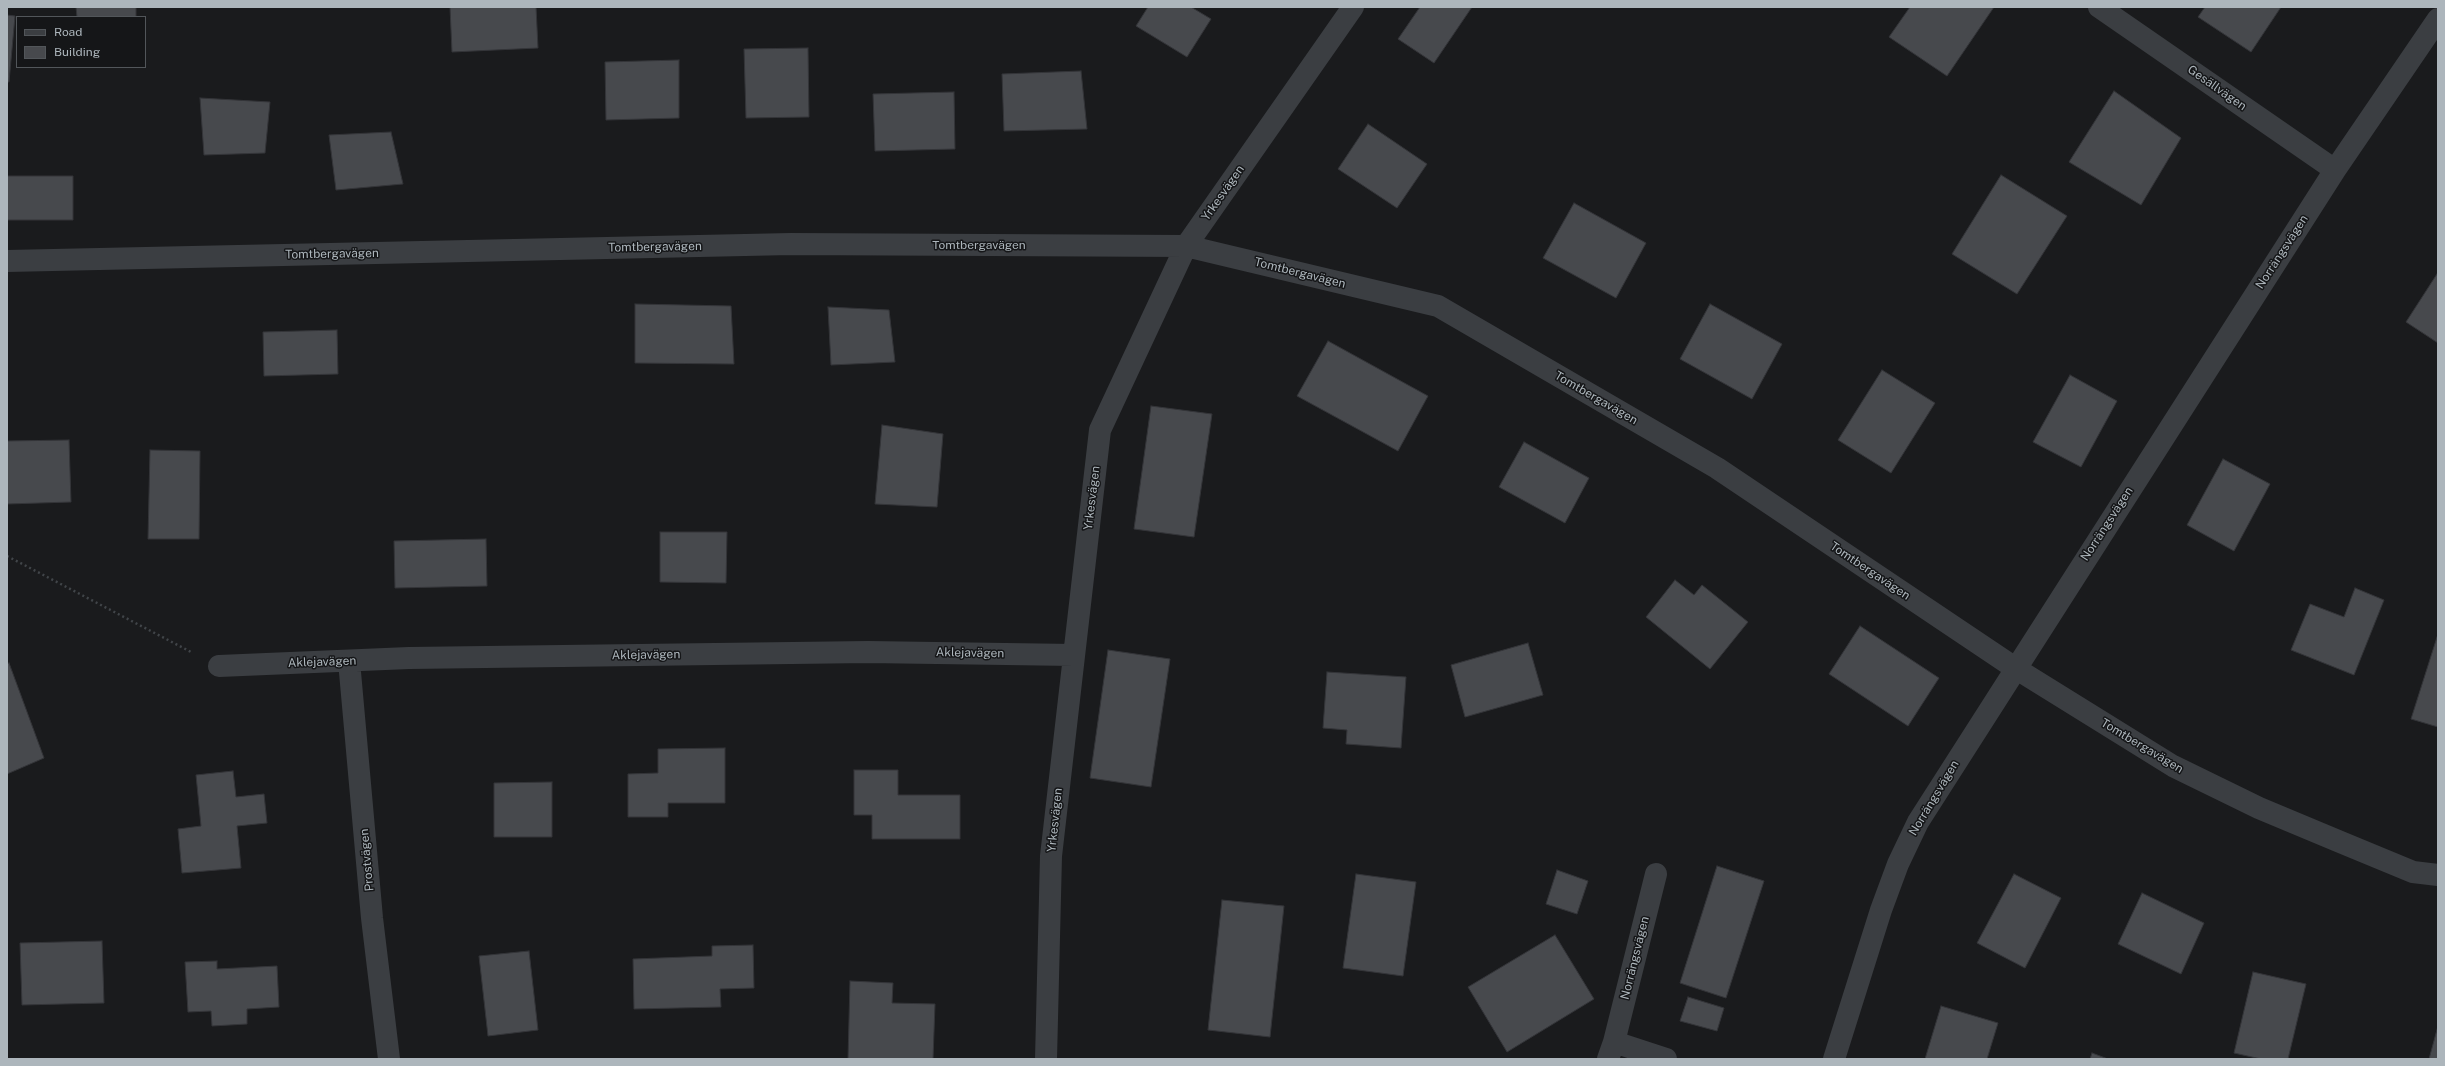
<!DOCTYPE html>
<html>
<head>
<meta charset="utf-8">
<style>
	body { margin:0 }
	#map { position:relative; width:2445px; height:1066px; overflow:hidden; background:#1a1b1d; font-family:"Public Sans",sans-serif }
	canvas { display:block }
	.frame { position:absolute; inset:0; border:8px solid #adb6bc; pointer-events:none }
	.legend { position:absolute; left:16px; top:16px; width:130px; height:52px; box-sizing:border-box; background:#151618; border:1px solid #52565a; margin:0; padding:5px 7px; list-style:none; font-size:12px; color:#adb6bc }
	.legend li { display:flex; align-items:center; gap:8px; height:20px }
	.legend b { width:20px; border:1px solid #52565a }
</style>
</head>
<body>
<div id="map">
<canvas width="2445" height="1066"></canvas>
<div class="frame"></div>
<ul class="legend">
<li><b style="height:5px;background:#3b3e42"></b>Road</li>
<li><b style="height:11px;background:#47494d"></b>Building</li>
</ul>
</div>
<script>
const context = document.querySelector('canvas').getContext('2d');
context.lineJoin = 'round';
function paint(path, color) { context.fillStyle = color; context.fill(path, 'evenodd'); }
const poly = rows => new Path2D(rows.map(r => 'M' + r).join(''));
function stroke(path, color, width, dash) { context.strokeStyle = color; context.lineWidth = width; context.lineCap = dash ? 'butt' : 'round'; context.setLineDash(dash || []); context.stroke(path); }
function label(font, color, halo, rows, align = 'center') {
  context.font = font + ' "Public Sans",sans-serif'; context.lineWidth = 3; context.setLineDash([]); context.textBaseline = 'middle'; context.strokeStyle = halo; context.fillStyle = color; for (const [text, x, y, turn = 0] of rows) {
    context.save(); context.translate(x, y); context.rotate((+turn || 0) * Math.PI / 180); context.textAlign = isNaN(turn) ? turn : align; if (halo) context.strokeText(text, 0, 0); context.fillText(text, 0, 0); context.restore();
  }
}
const building = poly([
	[76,7,136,7,136,17,77,17,76,7],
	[450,7,536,7,538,48,452,52,450,7],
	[1148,7,1191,7,1211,19,1187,57,1136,26,1148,7],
	[1420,7,1472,7,1434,63,1398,39,1420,7],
	[1910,7,1994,7,1947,76,1889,37,1910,7],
	[2205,7,2281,7,2251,52,2198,17,2205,7],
	[7,15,15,16,9,82,7,82,7,15],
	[808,48,809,117,746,118,744,49,808,48],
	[679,60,679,118,606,120,605,62,679,60],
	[1081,71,1087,129,1004,131,1002,74,1081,71],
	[2114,91,2181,138,2141,205,2069,162,2114,91],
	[954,92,955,149,875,151,873,94,954,92],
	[200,98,270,102,265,153,204,155,200,98],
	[1368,124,1427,164,1397,208,1338,169,1368,124],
	[391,132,403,184,336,190,329,135,391,132],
	[2001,175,2067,216,2017,294,1952,254,2001,175],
	[7,176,73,176,73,220,7,220,7,176],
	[1574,203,1646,243,1616,298,1543,258,1574,203],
	[2437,274,2438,275,2438,343,2406,322,2437,274],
	[635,304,731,306,734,364,635,363,635,304],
	[1710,304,1782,344,1752,399,1680,359,1710,304],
	[828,307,889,310,895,362,831,365,828,307],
	[337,330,338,374,264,376,263,332,337,330],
	[1328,341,1428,396,1398,451,1297,396,1328,341],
	[1882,370,1935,403,1891,473,1838,440,1882,370],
	[2070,375,2117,401,2081,467,2033,442,2070,375],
	[1151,406,1212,414,1194,537,1134,529,1151,406],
	[882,425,943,434,937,507,875,504,882,425],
	[69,440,71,502,7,504,7,441,69,440],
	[1524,442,1589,478,1565,523,1499,487,1524,442],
	[150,450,200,451,199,539,148,539,150,450],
	[2223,459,2270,484,2234,551,2187,525,2223,459],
	[660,532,727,532,726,583,660,582,660,532],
	[486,539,487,586,395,588,394,541,486,539],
	[1675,580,1694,595,1702,585,1748,622,1710,669,1646,617,1675,580],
	[2355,588,2384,600,2354,675,2291,650,2310,604,2344,617,2355,588],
	[1860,626,1939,678,1908,726,1829,674,1860,626],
	[2438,634,2438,727,2411,719,2438,634],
	[1528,643,1543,695,1465,717,1451,665,1528,643],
	[1108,650,1170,659,1151,787,1090,778,1108,650],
	[9,663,44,758,7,774,7,664,9,663],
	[1327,672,1406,677,1401,748,1346,744,1347,730,1323,728,1327,672],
	[725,748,725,803,668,803,668,817,628,817,628,774,658,773,658,749,725,748],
	[854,770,898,770,898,795,960,795,960,839,872,839,872,815,854,815,854,770],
	[233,771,236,797,264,794,267,823,237,826,241,868,182,873,178,829,201,826,196,775,233,771],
	[552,782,552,837,494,837,494,783,552,782],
	[1717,866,1764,881,1726,998,1680,983,1717,866],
	[1557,870,1588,881,1577,914,1546,904,1557,870],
	[1356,874,1416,882,1403,976,1343,968,1356,874],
	[2014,874,2061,898,2025,968,1977,943,2014,874],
	[2142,893,2204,923,2181,974,2118,944,2142,893],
	[1222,900,1284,906,1270,1037,1208,1030,1222,900],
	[1555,935,1594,999,1507,1052,1468,987,1555,935],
	[102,941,104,1003,22,1005,20,943,102,941],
	[753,945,754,988,720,989,721,1007,634,1009,633,959,712,956,712,946,753,945],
	[529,951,538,1030,488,1036,479,956,529,951],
	[217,961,217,969,277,966,279,1007,247,1009,247,1024,212,1026,211,1011,188,1012,185,962,217,961],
	[2253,972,2306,984,2288,1059,2261,1059,2234,1053,2253,972],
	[850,981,893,983,892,1003,935,1004,933,1059,848,1059,850,981],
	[1688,997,1724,1008,1717,1031,1680,1021,1688,997],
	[1941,1006,1998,1023,1987,1059,1925,1059,1941,1006],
	[2438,1026,2438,1059,2429,1059,2438,1026],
	[2092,1053,2108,1059,2090,1059,2092,1053]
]);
paint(building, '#47494d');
stroke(building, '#343539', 1);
stroke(poly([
	[7,556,191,652]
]), '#414549', 2.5, [2, 3]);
stroke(poly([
	[2099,7,2335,170],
	[7,261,791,244,1186,246,1438,306,1717,468,2015,668,2173,766,2259,808,2338,841,2413,872,2438,875],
	[349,661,372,918,389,1059],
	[219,666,409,658,868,652,1074,655],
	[1614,1042,1656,874],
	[1046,1059,1051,856,1100,430,1186,246,1353,7],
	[1608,1059,1614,1042,1666,1059],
	[1834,1059,1881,910,1898,864,1918,822,2335,170,2438,19]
]), '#3b3e42', 22);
label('12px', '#adb6bc', '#151618', [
	["Gesällvägen",2217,88,35],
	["Yrkesvägen",1223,193,-55],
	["Tomtbergavägen",979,245],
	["Tomtbergavägen",655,247,-1],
	["Norrängsvägen",2282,252,-57],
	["Tomtbergavägen",332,254,-1],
	["Tomtbergavägen",1300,273,14],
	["Tomtbergavägen",1596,398,30],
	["Yrkesvägen",1092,498,-83],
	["Norrängsvägen",2107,524,-57],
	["Tomtbergavägen",1870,571,34],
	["Aklejavägen",970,653,1],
	["Aklejavägen",646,655,-1],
	["Aklejavägen",322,662,-2],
	["Tomtbergavägen",2142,746,31],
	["Norrängsvägen",1934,798,-59],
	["Yrkesvägen",1055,820,-84],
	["Prostvägen",367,860,-95],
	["Norrängsvägen",1635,958,-76]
]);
</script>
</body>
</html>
